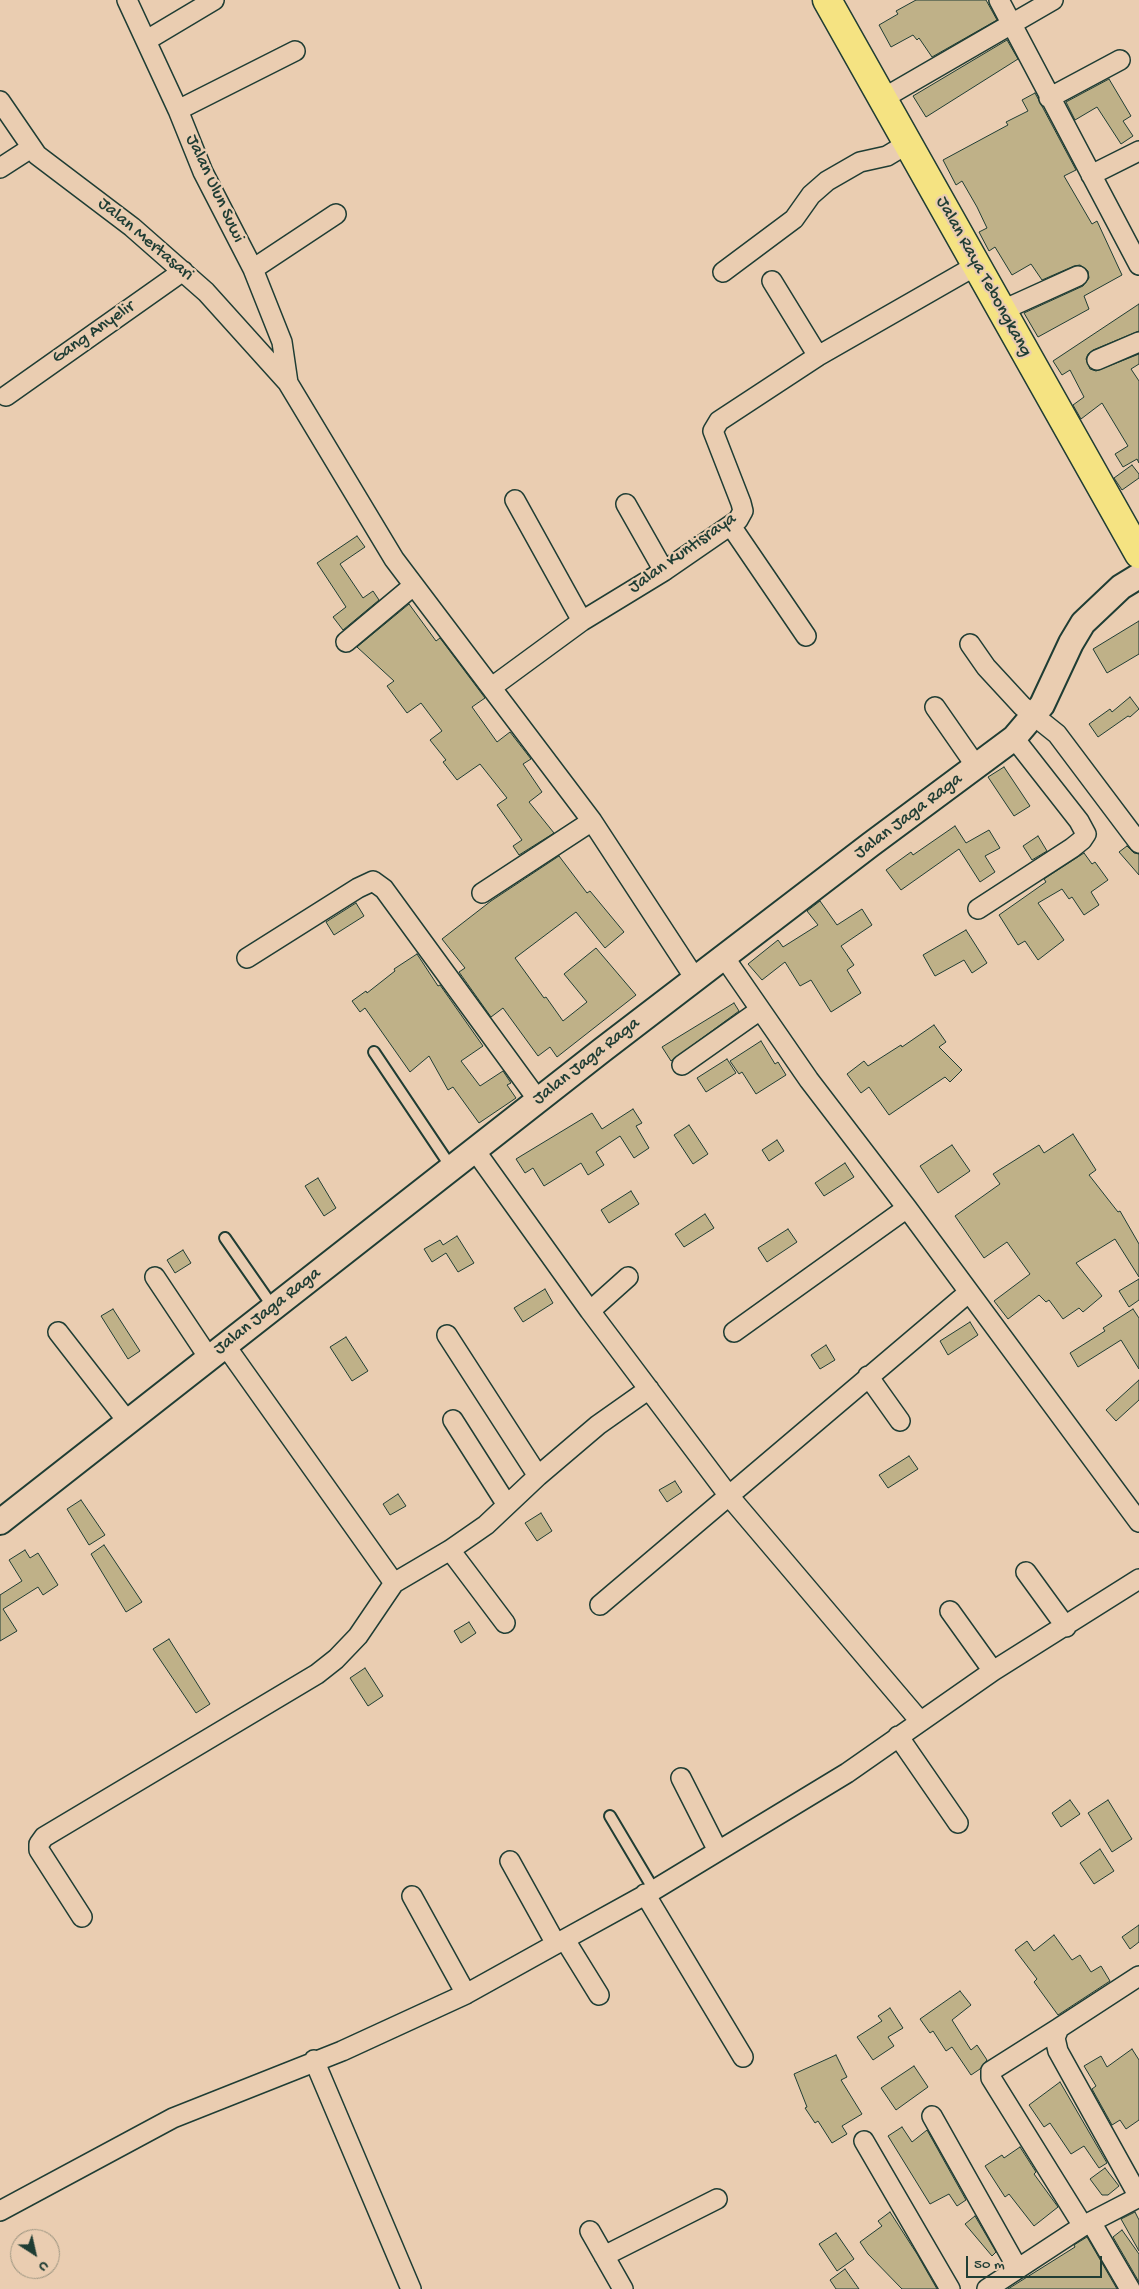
<!DOCTYPE html>
<html>
<head>
<meta charset="utf-8">
<style>
	body { margin:0 }
	#map { position:relative; width:1139px; height:2289px; overflow:hidden; background:#eacdb1; font-family:"Gochi Hand",sans-serif }
	canvas { display:block }
	.north { position:absolute; left:10px; top:2229px; width:50px; height:50px; box-sizing:border-box; background:#eacdb1; border:1px solid #99937f; border-radius:50%; rotate:145deg; font-size:14px; font-weight:700; line-height:20px; text-align:center; color:#1f3d34 }
	.north::after { content:''; display:block; margin:auto; width:18px; height:22px; background:#1f3d34; clip-path:polygon(50% 0,100% 100%,50% 72%,0 100%) }
	.scale { position:absolute; left:966px; top:2256px; width:136px; height:22px; box-sizing:border-box; border:2px solid #1f3d34; border-top:0; padding-left:6px; font-size:15px; line-height:18px; white-space:nowrap; color:#1f3d34; -webkit-text-stroke:4px #eacdb1; paint-order:stroke }
</style>
</head>
<body>
<div id="map">
<canvas width="1139" height="2289"></canvas>
<div class="north">U</div>
<div class="scale">50 m</div>
</div>
<script>
const context = document.querySelector('canvas').getContext('2d');
context.lineJoin = 'round';
function paint(path, color) { context.fillStyle = color; context.fill(path, 'evenodd'); }
const poly = rows => new Path2D(rows.map(r => 'M' + r).join(''));
function stroke(path, color, width, dash) { context.strokeStyle = color; context.lineWidth = width; context.lineCap = dash ? 'butt' : 'round'; context.setLineDash(dash || []); context.stroke(path); }
function label(font, color, halo, rows, align = 'center') {
  context.font = font + ' "Gochi Hand",sans-serif'; context.lineWidth = 4.5; context.setLineDash([]); context.textBaseline = 'middle'; context.strokeStyle = halo; context.fillStyle = color; for (const [text, x, y, turn = 0] of rows) {
    context.save(); context.translate(x, y); context.rotate((+turn || 0) * Math.PI / 180); context.textAlign = isNaN(turn) ? turn : align; if (halo) context.strokeText(text, 0, 0); context.fillText(text, 0, 0); context.restore();
  }
}
const building = poly([
	[916,0,986,0,997,20,932,57,919,38,917,40,913,35,891,47,879,25,898,14,896,11,916,0],
	[1007,40,1018,59,926,117,913,96,1007,40],
	[1109,79,1131,116,1123,121,1133,136,1121,144,1097,107,1075,120,1066,102,1109,79],
	[1035,93,1076,170,1064,176,1092,224,1097,221,1122,275,1084,296,1089,309,1038,337,1024,313,1083,286,1089,278,1088,271,1080,265,1074,266,1042,280,1031,264,1012,275,995,247,989,251,979,232,987,228,977,207,962,181,956,185,943,160,1008,125,1006,122,1028,111,1022,100,1035,93],
	[1139,304,1139,331,1093,350,1088,354,1086,359,1090,369,1096,371,1139,354,1139,364,1131,369,1139,381,1139,463,1137,459,1123,467,1115,454,1128,446,1102,403,1081,419,1073,405,1084,397,1070,370,1062,375,1053,361,1139,304],
	[1132,465,1139,474,1139,478,1122,490,1114,478,1132,465],
	[357,536,365,547,340,564,363,598,373,591,379,600,343,630,333,617,346,607,317,563,357,536],
	[409,604,436,641,440,638,485,698,472,707,497,742,510,732,531,759,523,764,542,792,529,802,554,833,519,855,513,846,522,840,497,805,507,798,480,764,457,780,443,762,446,760,430,740,442,731,421,703,407,713,387,686,394,681,357,647,409,604],
	[1139,621,1139,654,1107,673,1093,649,1139,621],
	[1130,697,1139,709,1130,717,1128,716,1098,737,1089,724,1110,709,1112,712,1130,697],
	[1004,767,1030,806,1014,816,988,777,1004,767],
	[955,826,966,843,989,830,1000,848,985,856,995,872,980,882,959,849,901,890,886,870,911,852,913,855,955,826],
	[1038,836,1047,851,1032,860,1023,846,1038,836],
	[1127,846,1134,853,1139,854,1139,875,1119,852,1127,846],
	[1084,853,1092,864,1095,862,1108,880,1091,892,1099,905,1084,915,1072,897,1069,899,1062,889,1038,903,1064,940,1038,960,1025,941,1018,945,999,915,1046,882,1044,879,1084,853],
	[559,856,587,893,590,891,624,932,605,948,576,912,515,958,544,998,546,997,563,1021,587,1002,564,974,596,948,636,995,557,1057,550,1047,538,1056,503,1008,491,1017,459,972,465,968,442,939,491,901,559,856],
	[820,901,837,925,862,909,872,925,841,946,854,965,847,970,861,993,831,1012,811,980,800,986,785,962,762,980,748,964,778,940,783,947,818,925,807,911,820,901],
	[356,903,364,916,334,935,326,922,356,903],
	[966,930,987,963,972,973,964,960,935,976,923,955,966,930],
	[417,954,438,986,440,985,483,1046,461,1061,480,1086,503,1071,511,1083,507,1085,516,1098,479,1123,453,1087,448,1090,429,1056,410,1072,365,1008,360,1012,352,1001,366,991,367,993,395,971,394,969,417,954],
	[734,1003,739,1011,671,1061,662,1047,734,1003],
	[934,1025,946,1042,939,1047,962,1070,950,1082,945,1077,889,1115,869,1087,861,1093,847,1074,864,1061,868,1066,901,1045,902,1047,934,1025],
	[761,1041,775,1064,778,1062,786,1075,756,1094,742,1072,739,1074,730,1061,761,1041],
	[727,1059,736,1073,706,1092,697,1078,727,1059],
	[633,1109,642,1123,636,1126,649,1148,634,1158,620,1136,596,1152,604,1165,588,1175,581,1163,544,1186,533,1168,525,1173,516,1159,592,1113,602,1129,633,1109],
	[689,1125,708,1154,693,1164,674,1135,689,1125],
	[1073,1134,1096,1170,1089,1175,1118,1212,1120,1211,1139,1244,1139,1277,1115,1239,1076,1263,1102,1296,1083,1312,1079,1308,1063,1319,1049,1300,1046,1302,1039,1295,1008,1319,994,1301,1030,1274,1007,1242,984,1258,955,1216,1000,1184,993,1174,1039,1145,1044,1153,1073,1134],
	[777,1140,784,1151,769,1161,762,1150,777,1140],
	[952,1145,970,1171,938,1193,920,1166,952,1145],
	[845,1163,854,1177,824,1196,815,1183,845,1163],
	[318,1178,336,1208,324,1216,305,1186,318,1178],
	[631,1191,639,1204,609,1223,601,1210,631,1191],
	[705,1214,714,1228,684,1247,675,1234,705,1214],
	[788,1229,797,1242,767,1262,758,1248,788,1229],
	[457,1236,474,1263,458,1272,446,1253,432,1262,424,1249,440,1240,443,1245,457,1236],
	[183,1250,191,1263,175,1273,167,1260,183,1250],
	[1139,1279,1139,1300,1129,1307,1119,1291,1139,1279],
	[545,1289,553,1303,523,1322,514,1308,545,1289],
	[113,1309,140,1351,128,1359,101,1316,113,1309],
	[1133,1309,1139,1318,1139,1369,1121,1340,1078,1367,1070,1353,1105,1331,1103,1328,1133,1309],
	[970,1322,978,1335,948,1355,940,1341,970,1322],
	[346,1337,368,1371,352,1381,330,1347,346,1337],
	[826,1345,835,1360,820,1369,811,1355,826,1345],
	[1139,1380,1139,1400,1116,1421,1106,1410,1139,1380],
	[909,1456,918,1469,888,1488,879,1475,909,1456],
	[675,1481,682,1492,667,1502,659,1490,675,1481],
	[398,1494,406,1506,390,1515,383,1504,398,1494],
	[81,1500,105,1535,89,1545,67,1509,81,1500],
	[541,1513,552,1531,537,1541,525,1523,541,1513],
	[104,1545,142,1602,126,1612,91,1554,104,1545],
	[25,1550,30,1558,38,1553,58,1585,43,1595,38,1587,3,1609,17,1631,0,1641,0,1595,22,1581,9,1560,25,1550],
	[469,1622,476,1633,461,1643,454,1631,469,1622],
	[169,1639,210,1704,196,1713,153,1649,169,1639],
	[365,1668,383,1696,368,1706,350,1678,365,1668],
	[1070,1800,1080,1814,1061,1827,1052,1813,1070,1800],
	[1108,1800,1132,1839,1112,1852,1088,1813,1108,1800],
	[1100,1849,1114,1871,1094,1884,1080,1863,1100,1849],
	[1139,1925,1139,1942,1130,1949,1122,1937,1139,1925],
	[1054,1935,1072,1960,1080,1955,1091,1972,1101,1966,1110,1981,1058,2015,1034,1982,1037,1979,1015,1950,1027,1941,1034,1951,1054,1935],
	[960,1991,971,2005,952,2020,971,2050,977,2045,987,2060,980,2069,971,2075,952,2047,946,2051,933,2031,930,2033,920,2019,960,1991],
	[890,2008,903,2028,888,2037,894,2046,873,2060,857,2037,882,2021,878,2016,890,2008],
	[1132,2049,1139,2060,1139,2120,1126,2129,1120,2120,1112,2125,1092,2089,1096,2086,1084,2066,1101,2056,1107,2067,1132,2049],
	[836,2055,847,2077,841,2080,862,2114,842,2126,847,2134,832,2143,818,2121,815,2123,805,2108,807,2107,794,2074,836,2055],
	[914,2066,928,2087,896,2110,881,2088,914,2066],
	[1060,2082,1107,2163,1099,2168,1084,2146,1071,2154,1050,2123,1044,2127,1029,2105,1060,2082],
	[902,2127,912,2142,927,2130,966,2200,957,2206,949,2194,930,2204,888,2136,902,2127],
	[1020,2147,1036,2172,1034,2174,1058,2207,1034,2226,1009,2194,1005,2197,985,2166,1002,2155,1004,2158,1020,2147],
	[1105,2168,1119,2186,1108,2195,1102,2195,1090,2179,1105,2168],
	[890,2212,917,2254,937,2289,902,2289,868,2254,860,2242,882,2226,878,2221,890,2212],
	[1135,2212,1139,2220,1139,2251,1121,2219,1135,2212],
	[975,2216,996,2252,992,2256,965,2224,975,2216],
	[1122,2230,1139,2254,1139,2282,1113,2237,1122,2230],
	[836,2233,854,2259,837,2271,819,2244,836,2233],
	[1087,2237,1117,2289,1008,2289,1075,2247,1074,2245,1087,2237],
	[845,2269,859,2289,836,2289,830,2280,845,2269]
]);
paint(building, '#bfb188');
stroke(building, '#1f3d34', 1);
const service = poly([
	[374,1052,451,1167],
	[225,1238,273,1307],
	[610,1816,654,1890]
]);
const minor = poly([
	[127,0,178,110,203,172,253,269,282,342,288,383],
	[999,0,1139,265],
	[147,40,214,0],
	[1049,98,1120,60],
	[882,99,1053,0],
	[0,101,37,155,132,227,206,292,288,383,394,559,592,821,696,980],
	[178,110,295,51],
	[0,168,31,148],
	[1091,175,1139,151],
	[253,269,336,214],
	[723,272,794,219,811,195,827,181,860,162,887,156,907,144],
	[772,281,818,356],
	[1003,310,1078,276],
	[1097,360,1139,342],
	[6,396,183,271],
	[515,500,582,621],
	[626,504,664,571],
	[731,526,806,636],
	[346,642,413,586],
	[970,644,986,667,1022,706,1057,734,1139,843],
	[492,687,582,621,664,571,738,520,743,511,741,503,713,431,719,421,818,356,977,265],
	[935,707,976,766],
	[482,893,592,821],
	[978,909,1072,848,1082,840,1086,834,1079,821,1014,738],
	[724,957,809,1080,907,1208,1139,1522],
	[247,958,358,888,373,881,384,889,538,1100],
	[682,1065,760,1010],
	[474,1149,590,1311,729,1496,920,1721],
	[155,1277,209,1358],
	[590,1311,628,1277],
	[58,1332,128,1422],
	[734,1332,907,1208],
	[447,1335,538,1476],
	[225,1345,394,1583],
	[868,1376,900,1421],
	[453,1420,507,1505],
	[450,1550,505,1623],
	[1026,1572,1066,1627],
	[600,1605,968,1293],
	[950,1611,993,1671],
	[898,1736,958,1823],
	[681,1778,718,1851],
	[510,1861,556,1944],
	[645,1894,743,2057],
	[412,1896,466,1994],
	[82,1917,39,1850,39,1844,44,1837,317,1674,336,1659,358,1636,394,1583,450,1550,486,1525,538,1476,598,1425,649,1389],
	[565,1940,599,1995],
	[1139,1976,1059,2028,1055,2038,1058,2051,1139,2197],
	[1059,2028,991,2071,991,2078,1083,2226],
	[314,2060,411,2289],
	[932,2116,1018,2269],
	[864,2141,950,2289],
	[0,2211,173,2118,342,2051,466,1994,556,1944,654,1890,847,1773,993,1671,1139,1579],
	[1091,2222,1130,2289],
	[590,2231,623,2289],
	[604,2256,717,2199],
	[987,2289,1083,2226,1139,2197]
]);
const tertiary = poly([
	[0,1522,601,1051,870,845,1014,738,1042,705,1071,643,1083,623,1121,587,1139,576]
]);
const primary = poly([
	[827,0,1139,554]
]);
stroke(service, '#1f3d34', 14);
stroke(minor, '#1f3d34', 22);
stroke(tertiary, '#1f3d34', 28);
stroke(primary, '#1f3d34', 31);
stroke(service, '#eacdb1', 10);
stroke(minor, '#eacdb1', 19);
stroke(tertiary, '#eacdb1', 24);
stroke(primary, '#f5e382', 28);
label('18px', '#1f3d34', '#eacdb1', [
	["Jalan Ulun Suwi",214,189,65],
	["Jalan Mertasari",145,240,40],
	["Jalan Raya Tebongkang",983,277,61],
	["Gang Anyelir",94,333,-35],
	["Jalan Kuntisraya",683,554,-35],
	["Jalan Jaga Raga",909,817,-37],
	["Jalan Jaga Raga",587,1062,-38],
	["Jalan Jaga Raga",268,1312,-38]
]);
</script>
</body>
</html>
